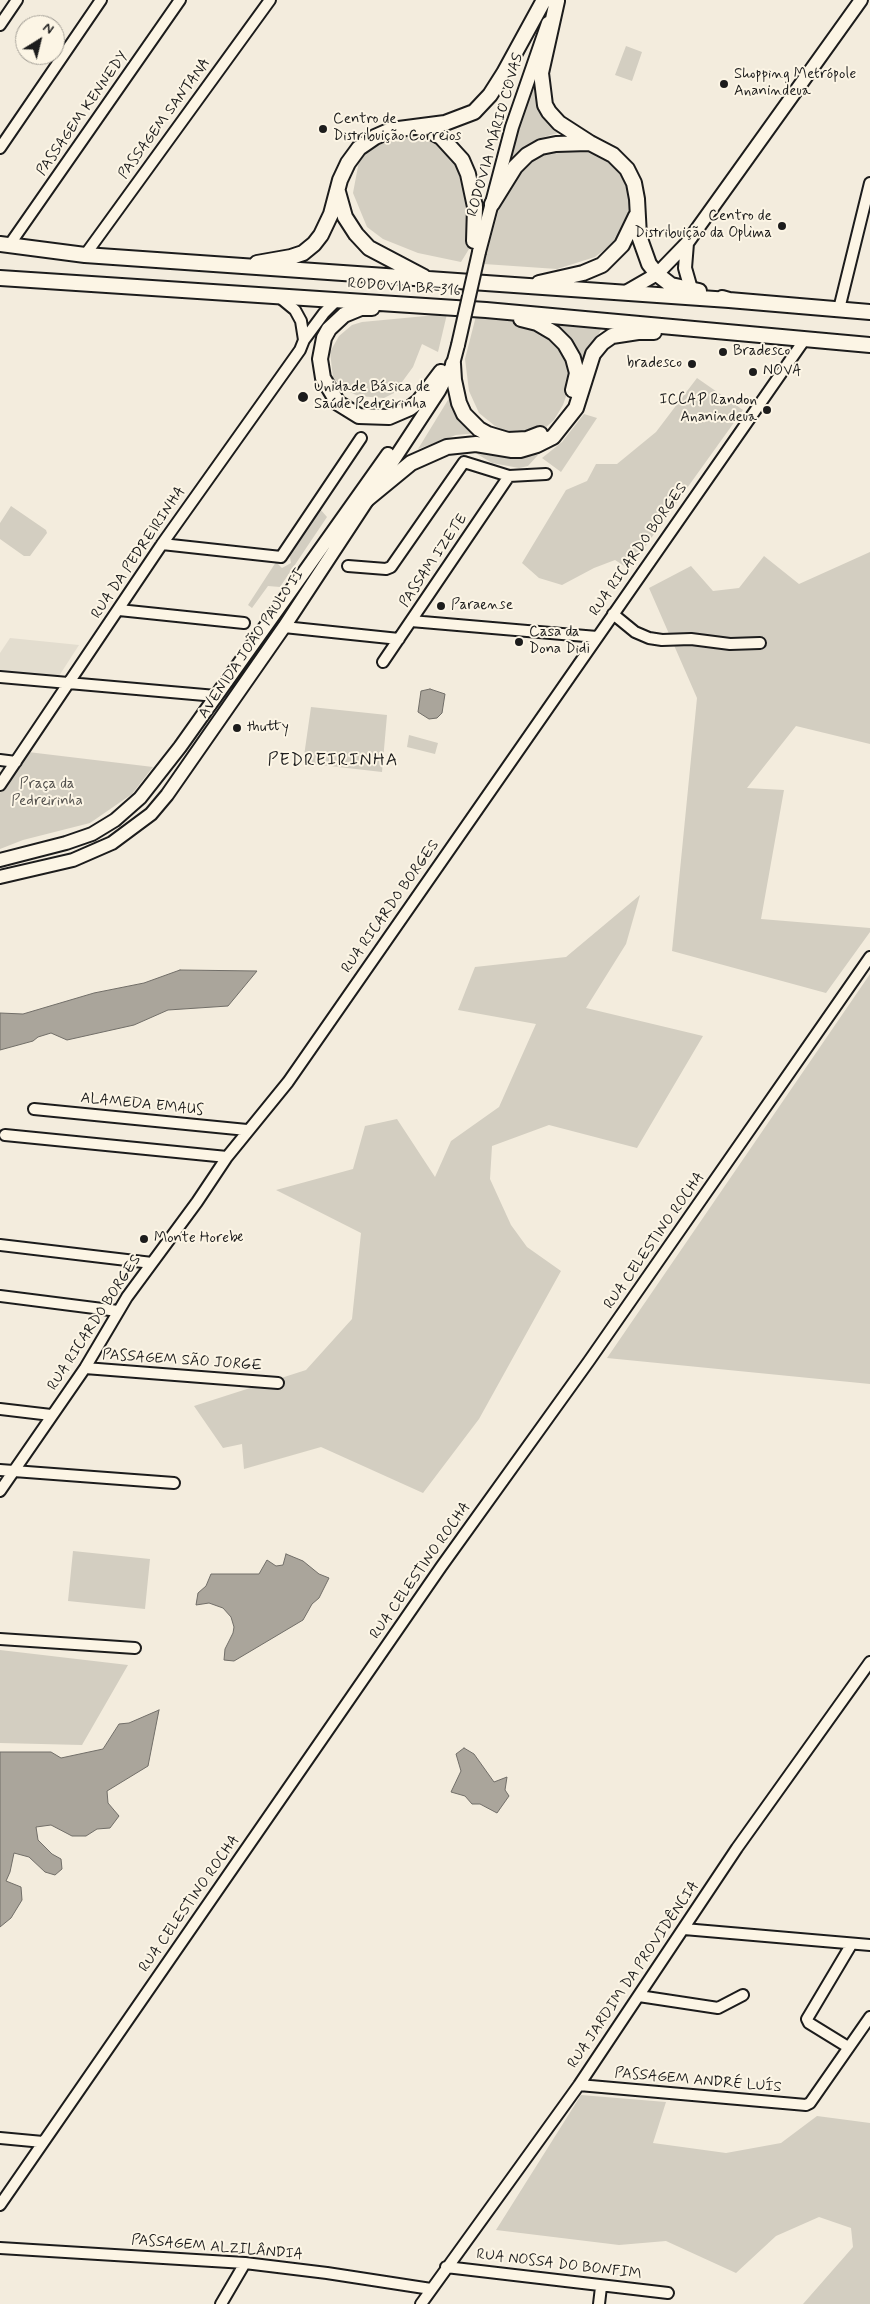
<!DOCTYPE html>
<html>
<head>
<meta charset="utf-8">
<style>
	body { margin:0 }
	#map { position:relative; width:870px; height:2304px; overflow:hidden; background:#f3ecdd; font-family:Mynerve,sans-serif }
	canvas { display:block }
	.north { position:absolute; left:15px; top:15px; width:50px; height:50px; box-sizing:border-box; background:#fcf5e5; border:1px solid #a29e95; border-radius:50%; rotate:36deg; font-size:14px; font-weight:700; line-height:20px; text-align:center; color:#1c1c1c }
	.north::after { content:''; display:block; margin:auto; width:18px; height:22px; background:#1c1c1c; clip-path:polygon(50% 0,100% 100%,50% 72%,0 100%) }
</style>
</head>
<body>
<div id="map">
<canvas width="870" height="2304"></canvas>
<div class="north">N</div>
</div>
<script>
const context = document.querySelector('canvas').getContext('2d');
context.lineJoin = 'round';
function paint(path, color) { context.fillStyle = color; context.fill(path, 'evenodd'); }
const poly = rows => new Path2D(rows.map(r => 'M' + r).join(''));
function stroke(path, color, width, dash) { context.strokeStyle = color; context.lineWidth = width; context.lineCap = dash ? 'butt' : 'round'; context.setLineDash(dash || []); context.stroke(path); }
function label(font, color, halo, rows, align = 'center') {
  context.font = font + ' Mynerve,sans-serif'; context.lineWidth = 4; context.setLineDash([]); context.textBaseline = 'middle'; context.strokeStyle = halo; context.fillStyle = color; for (const [text, x, y, turn = 0] of rows) {
    context.save(); context.translate(x, y); context.rotate((+turn || 0) * Math.PI / 180); context.textAlign = isNaN(turn) ? turn : align; if (halo) context.strokeText(text, 0, 0); context.fillText(text, 0, 0); context.restore();
  }
}
paint(poly([
	[10,638,79,645,59,676,0,671,0,653]
]), '#e3ddcf');
paint(poly([
	[626,46,642,52,632,81,615,75],
	[537,65,543,106,564,131,541,138,521,151,507,168],
	[399,128,427,135,457,160,466,185,474,241,461,262,418,253,383,239,367,227,353,193,359,161,373,145],
	[564,149,587,150,605,157,626,177,632,206,618,239,595,257,557,269,484,264,503,194,531,157],
	[447,314,438,352,422,344,413,367,394,393,384,398,358,396,348,391,333,378,330,352,339,336,352,325,362,322],
	[476,316,494,316,534,326,562,346,569,362,572,379,563,405,554,420,535,437,514,435,495,426,479,413,469,391,465,359],
	[548,322,603,326,591,348,579,375],
	[697,378,743,410,629,569,615,560,594,568,562,585,539,578,522,563,566,490,587,481,596,464,617,464,656,432],
	[451,395,478,433,456,435,418,449],
	[584,414,597,418,561,472,542,458,562,442],
	[469,449,532,453,538,455,528,466,519,468,492,463],
	[11,506,46,530,47,533,30,556,24,556,0,539,0,523],
	[320,509,327,517,280,587,268,586,252,608,248,605,276,562,282,568,291,563,289,552],
	[870,552,870,744,796,726,747,788,784,790,761,919,870,928,870,932,826,993,672,951,697,698,649,588,691,566,713,591,739,588,764,556,799,584],
	[311,707,387,715,382,772,303,763],
	[409,735,438,743,435,754,407,747],
	[28,752,153,767,132,794,90,823,23,840,0,849,0,793],
	[640,895,626,944,586,1008,703,1036,637,1148,549,1125,492,1146,490,1179,511,1225,527,1247,561,1271,479,1419,423,1493,321,1447,244,1469,242,1444,223,1448,194,1406,306,1370,352,1319,361,1233,276,1190,353,1169,365,1126,397,1119,435,1177,451,1141,499,1107,536,1024,458,1010,475,967,566,957],
	[870,974,870,1384,607,1358],
	[73,1551,150,1559,145,1609,68,1601],
	[0,1650,128,1665,82,1745,0,1743],
	[581,2095,666,2102,653,2143,726,2153,781,2143,817,2116,870,2123,870,2304,803,2304,853,2247,851,2228,819,2217,776,2236,736,2273,666,2241,619,2245,496,2230]
]), '#d3cec1');
const water = poly([
	[430,689,445,694,442,713,437,718,429,719,418,712,421,691,430,689],
	[180,970,257,971,228,1006,168,1010,134,1025,67,1040,51,1033,38,1037,33,1041,0,1050,0,1013,23,1014,94,993,144,983,180,970],
	[286,1554,303,1561,319,1574,329,1578,319,1598,312,1604,303,1620,234,1661,224,1660,225,1649,233,1633,234,1627,231,1617,223,1608,209,1603,196,1605,198,1593,206,1586,211,1574,259,1574,267,1560,276,1566,283,1565,286,1554],
	[159,1710,148,1766,107,1791,108,1803,119,1816,110,1828,97,1829,86,1836,72,1836,51,1825,36,1827,38,1840,52,1854,61,1859,62,1869,55,1875,45,1872,29,1857,14,1853,10,1872,6,1881,21,1887,22,1900,11,1918,0,1927,0,1752,51,1752,61,1758,103,1749,119,1724,129,1723,159,1710],
	[464,1748,474,1754,494,1782,507,1777,505,1790,509,1796,497,1813,480,1804,472,1804,465,1796,451,1792,461,1771,456,1754,464,1748]
]);
paint(water, '#aaa59b');
stroke(water, '#716e68', 1);
const minor = poly([
	[0,25,17,0],
	[0,148,101,0],
	[10,244,180,0],
	[85,255,270,0],
	[278,296,295,310,301,321,304,340],
	[839,309,870,183],
	[162,544,281,557,361,438],
	[348,566,386,569,391,567,464,462,509,476,546,474],
	[119,610,244,623],
	[613,614,635,632,649,638,662,640,691,639,730,644,760,643],
	[411,621,597,637],
	[284,627,399,639],
	[383,662,509,476],
	[0,677,216,696],
	[0,760,16,762],
	[0,785,162,544,300,350,304,340,324,313,337,300],
	[34,1109,247,1130],
	[5,1135,227,1157],
	[0,1245,152,1263],
	[0,1296,118,1311],
	[85,1368,278,1383],
	[0,1409,51,1415],
	[0,1470,174,1483],
	[0,1491,85,1368,127,1297,197,1202,227,1157,288,1082,805,339],
	[0,1639,135,1648],
	[684,1929,870,1945],
	[639,1996,718,2008,743,1995],
	[848,2047,809,2023,807,2019,851,1945],
	[579,2085,806,2105,810,2103,870,2017],
	[0,2138,43,2142],
	[0,2205,441,1567,589,1361,870,957],
	[0,2248,245,2263,327,2273,431,2289],
	[446,2267,668,2293],
	[221,2304,245,2263],
	[421,2304,579,2085,737,1848,870,1662],
	[599,2304,601,2287]
]);
const major = poly([
	[687,243,685,268,691,289],
	[479,252,512,127,548,23],
	[624,293,657,274,687,243,861,0],
	[0,860,66,843,92,834,115,820,140,798,180,747,388,454],
	[0,877,73,860,112,843,151,814,167,795,284,627,439,391,453,364,458,345]
]);
const highway = poly([
	[557,1,541,73,545,105,549,112,559,123,590,143,613,155,627,169,634,183,637,199,639,236,649,264,657,274,671,285,699,291],
	[417,127,428,130,441,137,462,160,468,174,475,207,474,241],
	[338,192,345,217,356,234,369,248,424,277],
	[492,204,515,167,527,155,541,147,556,144,588,143],
	[0,244,85,255,729,300],
	[257,263,291,257,303,253,314,244,321,235,331,214,340,180,348,163,359,148,375,137,391,130,445,123,474,112,490,95,504,73,544,0],
	[0,278,486,310,870,345],
	[539,283,583,273,602,265,622,245,636,216],
	[722,298,729,300,870,312],
	[372,308,361,308,344,315,329,329,324,338,320,359,323,378,338,403,359,416,389,417,410,408,419,401,441,372],
	[521,319,537,323,554,333,565,344,573,358,577,373,573,390],
	[453,364,454,380,459,403,464,414,479,429,488,434,508,440,527,439,540,434],
	[366,500,411,463,447,447,476,444,512,450,520,450,537,445,553,437,576,408,593,354,602,343,612,336,638,332,654,332]
]);
stroke(minor, '#1c1c1c', 14);
stroke(major, '#1c1c1c', 16);
stroke(highway, '#1c1c1c', 18);
stroke(minor, '#fcf5e5', 10);
stroke(major, '#fcf5e5', 12);
stroke(highway, '#fcf5e5', 14);
const majorBridge = poly([
	[458,345,479,252]
]);
stroke(majorBridge, '#1c1c1c', 16, []);
stroke(majorBridge, '#fcf5e5', 12);
for (const [x, y, r, color] of [
	[724,84,5,"#1c1c1c"],
	[323,129,5,"#1c1c1c"],
	[782,226,5,"#1c1c1c"],
	[723,352,5,"#1c1c1c"],
	[692,364,5,"#1c1c1c"],
	[753,372,5,"#1c1c1c"],
	[303,397,6,"#1c1c1c"],
	[767,410,5,"#1c1c1c"],
	[441,606,5,"#1c1c1c"],
	[519,642,5,"#1c1c1c"],
	[237,728,5,"#1c1c1c"],
	[144,1239,5,"#1c1c1c"]
]) { const dot = new Path2D(); dot.arc(x, y, r, 0, 2 * Math.PI); context.fillStyle = color; context.fill(dot); stroke(dot, '#fcf5e5', 2); }
label('15px', '#1c1c1c', '#fcf5e5', [
	["Shopping Metrópole",734,75],
	["Ananindeua",734,92],
	["Centro de",333,120],
	["Distribuição Correios",333,137],
	["Centro de",772,217,"right"],
	["Distribuição da Oplima",772,234,"right"],
	["Bradesco",733,352],
	["bradesco",682,364,"right"],
	["NOVA",763,372],
	["Unidade Básica de",314,388],
	["Saúde Pedreirinha",314,405],
	["ICCAP Randon",757,401,"right"],
	["Ananindeua",757,418,"right"],
	["Paraense",451,606],
	["Casa da",529,633],
	["Dona Didi",529,650],
	["thutty",247,728],
	["Monte Horebe",154,1239]
], 'left');
label('15px', '#1c1c1c', '#fcf5e5', [
	["PASSAGEM KENNEDY",83,114,-55],
	["PASSAGEM SANTANA",165,119,-54],
	["RODOVIA MÁRIO COVAS",496,135,-74],
	["RODOVIA BR-316",404,288,4],
	["RUA RICARDO BORGES",639,550,-55],
	["RUA DA PEDREIRINHA",139,553,-56],
	["PASSAM IZETE",434,561,-56],
	["AVENIDA JOÃO PAULO II",252,644,-56],
	["RUA RICARDO BORGES",391,907,-55],
	["ALAMEDA EMAUS",142,1105,6],
	["RUA CELESTINO ROCHA",655,1241,-55],
	["RUA RICARDO BORGES",95,1323,-57],
	["PASSAGEM SÃO JORGE",182,1361,4],
	["RUA CELESTINO ROCHA",421,1571,-55],
	["RUA CELESTINO ROCHA",190,1904,-55],
	["RUA JARDIM DA PROVIDÊNCIA",634,1975,-56],
	["PASSAGEM ANDRÉ LUÍS",698,2081,5],
	["PASSAGEM ALZILÂNDIA",217,2248,5],
	["RUA NOSSA DO BONFIM",559,2265,7]
]);
label('15px', '#53514e', '#fcf5e5', [
	["Praça da",47,785],
	["Pedreirinha",47,802]
]);
context.letterSpacing = '1px';
label('18px', '#1c1c1c', '#fcf5e5', [
	["PEDREIRINHA",333,761]
]);
context.letterSpacing = '0px';
</script>
</body>
</html>
